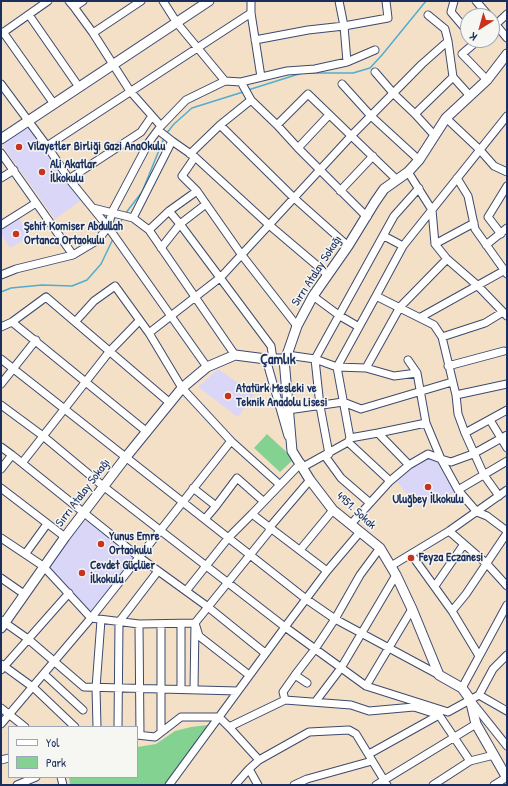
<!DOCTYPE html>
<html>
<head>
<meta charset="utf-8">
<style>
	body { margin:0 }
	#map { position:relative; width:508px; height:786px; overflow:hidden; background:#f4e0c7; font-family:"Patrick Hand",sans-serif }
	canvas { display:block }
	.frame { position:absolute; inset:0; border:2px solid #1b2f5e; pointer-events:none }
	.legend { position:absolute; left:8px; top:726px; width:130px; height:52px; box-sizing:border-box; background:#f6f6f2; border:1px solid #9ea6b7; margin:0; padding:5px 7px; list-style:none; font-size:12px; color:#1b2f5e }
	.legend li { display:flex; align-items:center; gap:8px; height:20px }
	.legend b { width:20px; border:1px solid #9ea6b7 }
	.north { position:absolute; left:460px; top:8px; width:40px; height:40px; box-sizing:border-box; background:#f6f6f2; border:1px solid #9ea6b7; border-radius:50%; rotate:217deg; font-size:11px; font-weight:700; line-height:16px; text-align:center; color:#1b2f5e }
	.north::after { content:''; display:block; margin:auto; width:14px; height:18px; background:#c8321e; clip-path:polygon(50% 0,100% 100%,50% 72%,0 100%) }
</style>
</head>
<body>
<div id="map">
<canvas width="508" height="786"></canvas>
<div class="frame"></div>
<ul class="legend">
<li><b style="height:5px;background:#fff"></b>Yol</li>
<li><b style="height:11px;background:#84d292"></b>Park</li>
</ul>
<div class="north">K</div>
</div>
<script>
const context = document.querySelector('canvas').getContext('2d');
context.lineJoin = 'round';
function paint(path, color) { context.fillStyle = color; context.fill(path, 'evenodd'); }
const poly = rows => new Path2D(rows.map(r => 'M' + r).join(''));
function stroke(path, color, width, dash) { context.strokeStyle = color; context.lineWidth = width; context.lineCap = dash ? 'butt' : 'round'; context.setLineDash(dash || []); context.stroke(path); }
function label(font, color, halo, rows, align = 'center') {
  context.font = font + ' "Patrick Hand",sans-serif'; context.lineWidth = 3; context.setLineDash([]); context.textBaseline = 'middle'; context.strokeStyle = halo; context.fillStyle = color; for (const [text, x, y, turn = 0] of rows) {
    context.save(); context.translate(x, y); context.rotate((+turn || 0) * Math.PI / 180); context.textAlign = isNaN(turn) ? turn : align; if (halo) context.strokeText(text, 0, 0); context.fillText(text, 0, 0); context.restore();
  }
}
paint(poly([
	[28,124,83,199,55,219,2,145],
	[19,218,31,236,10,248,1,233,1,229],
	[218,369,254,394,238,417,198,387],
	[426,457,440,461,458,492,417,506,396,481],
	[86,519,136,558,91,616,45,566]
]), '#dad6f7');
paint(poly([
	[267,434,294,459,280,472,254,448],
	[208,725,207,731,167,785,70,785,69,777,137,777,137,747,156,744,175,731,191,727]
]), '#84d292');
stroke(poly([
	[306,73,353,73,370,68,382,55,426,1],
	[248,90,302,73],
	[166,134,174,124,192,108,243,92],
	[125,214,142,192,164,138],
	[115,233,122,219],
	[1,292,11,288,42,285,72,286,87,280,101,264,113,239]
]), '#51adcf', 1.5);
const street = poly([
	[69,1,74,7,83,1],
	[163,1,177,23,225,81],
	[251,1,251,13,261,77],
	[454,1,451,12,468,32],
	[476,1,489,16],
	[74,7,93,33,141,1],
	[29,15,79,87],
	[428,15,445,29,448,41],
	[492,20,507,38],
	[492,28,507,14],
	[3,32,54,104],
	[93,33,130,91,161,126],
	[1,34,48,1],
	[255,40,308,30,344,26,388,18,386,1],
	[474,40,476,42,462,54,487,80],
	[347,62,375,50],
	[375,72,394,94,415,114,453,77],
	[241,82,251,100,277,125,308,94,396,179],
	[1,84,47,146,251,13],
	[342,84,371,116,419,160],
	[251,100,220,125,293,197,348,246],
	[415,114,435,136],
	[446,118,480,150,494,166,507,172],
	[277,125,298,148,329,115],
	[158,130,172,141],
	[47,146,69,179,108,227,207,367],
	[298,148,367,217],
	[1,153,73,255,98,240,108,227,112,212,149,142,161,126,186,100,225,81,241,82,287,71,315,69,347,62,344,26,339,1],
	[190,154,220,125],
	[195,157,182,176,197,191,206,204,180,224,271,346,273,359],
	[408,172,432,210,435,244,447,259,477,285,507,316],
	[1,178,14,170],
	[457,178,468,196,475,229,507,274],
	[69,179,141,132,152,116],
	[340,191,373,156],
	[206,204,241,254,297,326],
	[93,208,133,218,172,141,195,157,268,224,327,274],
	[133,218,149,230,235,355],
	[1,225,36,203],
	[149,230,169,211,197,191],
	[501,234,488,217,507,186],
	[384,236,403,246],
	[435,244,474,223],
	[486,245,507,228],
	[161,248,180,224,169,211],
	[1,275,16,269,73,255],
	[313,296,340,316,359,327],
	[376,296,403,246,507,116],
	[421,317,507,269],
	[12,322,147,432],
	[75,322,94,301,115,286,149,333,182,388,231,441,279,484],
	[1,327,12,322,46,297,170,403],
	[149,333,221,277,352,135,422,64,448,41,453,77,470,96],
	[442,337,485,323,503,312],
	[287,355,315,359,337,367,366,368,400,307,447,259],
	[1,359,306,599,335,619,439,675],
	[266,359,288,436],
	[408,360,417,373,426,423,441,459,451,462,473,454,507,435],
	[448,366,504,351],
	[366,368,394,376,417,373],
	[1,384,36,340],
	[456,395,507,384],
	[1,405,43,436,103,486,285,627,327,571,360,532],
	[288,410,343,402,361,409,452,382],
	[490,420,507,448],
	[378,433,426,423],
	[465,433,507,410],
	[350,438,378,433,409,465],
	[348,442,390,481],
	[1,447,12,455],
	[329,454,320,406,315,359,394,216,419,188],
	[325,456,341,478,370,503],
	[22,463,139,557,208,607,265,653],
	[303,467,348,442,350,438,337,367,376,296,434,325,442,337,456,395,458,414,465,433,484,475,499,496],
	[1,469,12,455,22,463,109,352,139,321],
	[1,488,65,537],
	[193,488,216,506,205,519],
	[458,490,507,461],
	[216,506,237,478,263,501],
	[252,514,301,463],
	[351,524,390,481,409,465,428,454,441,459,458,490,477,512,487,516,507,531],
	[269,528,310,480],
	[449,531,487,564,507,586],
	[1,538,43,566,91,618,139,624,195,623,199,636,249,675],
	[300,550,333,510],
	[26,553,47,524],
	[411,554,452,611,466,594,507,533],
	[391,566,449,531,507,490],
	[1,578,24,594],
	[435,586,464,544],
	[186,591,229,537,252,514,327,571],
	[452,611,479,656],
	[1,620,28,639,84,687,238,691],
	[139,624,140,735],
	[161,625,161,731],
	[1,664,34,688,75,727],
	[1,670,69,593],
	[44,674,83,710],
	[307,683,295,675,315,649,335,619,360,575,380,548],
	[366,686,412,609],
	[462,688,507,605],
	[181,689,181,624],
	[194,690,195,623,271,529],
	[479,695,493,669,507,655],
	[285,700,283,692,295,675],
	[316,701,341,668,396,575],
	[471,701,507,746],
	[1,708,25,727],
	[1,724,91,618,231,441],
	[97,727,96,688,101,620],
	[118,727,119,622,158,571],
	[229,727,259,760],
	[137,735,155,737,181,717,219,717,229,727,285,700,351,705,369,711,414,707,439,715,470,761],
	[369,754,439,715],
	[1,760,9,758],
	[249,769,258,785],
	[61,777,63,785],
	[17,785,36,777],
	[169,785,285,627,366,686,448,712,479,695,507,711],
	[235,785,249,769,259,760,309,732,349,730,356,734,387,785],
	[294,785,307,779,372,761],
	[376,785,476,724],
	[433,785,470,761,494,755],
	[494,785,507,777]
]);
const secondary = poly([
	[1,139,209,1],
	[284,359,292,451,310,480,333,510,380,548,396,575,412,609,439,675,462,688,470,699,476,724,507,778],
	[1,628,65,537,126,457,182,388,207,367,235,355,266,359,284,359,287,355,297,326,313,296,348,246,375,202,384,189,408,172,419,160,446,118,487,80,507,54]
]);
stroke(street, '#3c4a6e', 9);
stroke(secondary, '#3c4a6e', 11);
stroke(street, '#fff', 7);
stroke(secondary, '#fff', 9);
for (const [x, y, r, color] of [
	[19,147,4,"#c8321e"],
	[42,172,4,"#c8321e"],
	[16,234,4,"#c8321e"],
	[228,396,4,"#c8321e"],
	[428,487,4,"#c8321e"],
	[101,544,4,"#c8321e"],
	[411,558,4,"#c8321e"],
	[82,573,4,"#c8321e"]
]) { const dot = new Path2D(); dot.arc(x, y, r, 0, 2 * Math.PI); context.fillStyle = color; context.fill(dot); stroke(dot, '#f6f6f2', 1.5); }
label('bold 12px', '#1b2f5e', '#f6f6f2', [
	["Vilayetler Birliği Gazi AnaOkulu",27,147],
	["Ali Akatlar",50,165],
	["İlkokulu",50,179],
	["Şehit Komiser Abdullah",24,227],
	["Ortanca Ortaokulu",24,241],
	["Atatürk Mesleki ve",236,389],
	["Teknik Anadolu Lisesi",236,403],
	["Uluğbey İlkokulu",428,500,"center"],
	["Yunus Emre",109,537],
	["Ortaokulu",109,551],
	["Feyza Eczanesi",419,558],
	["Cevdet Güçlüer",90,566],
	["İlkokulu",90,580]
], 'left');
label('12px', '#1b2f5e', '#f6f6f2', [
	["Sırrı Atalay Sokağı",317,271,-57],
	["Sırrı Atalay Sokağı",83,493,-53],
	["4951. Sokak",356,511,42]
]);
label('bold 14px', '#1b2f5e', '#f6f6f2', [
	["Çamlık",278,360]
]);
</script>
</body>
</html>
